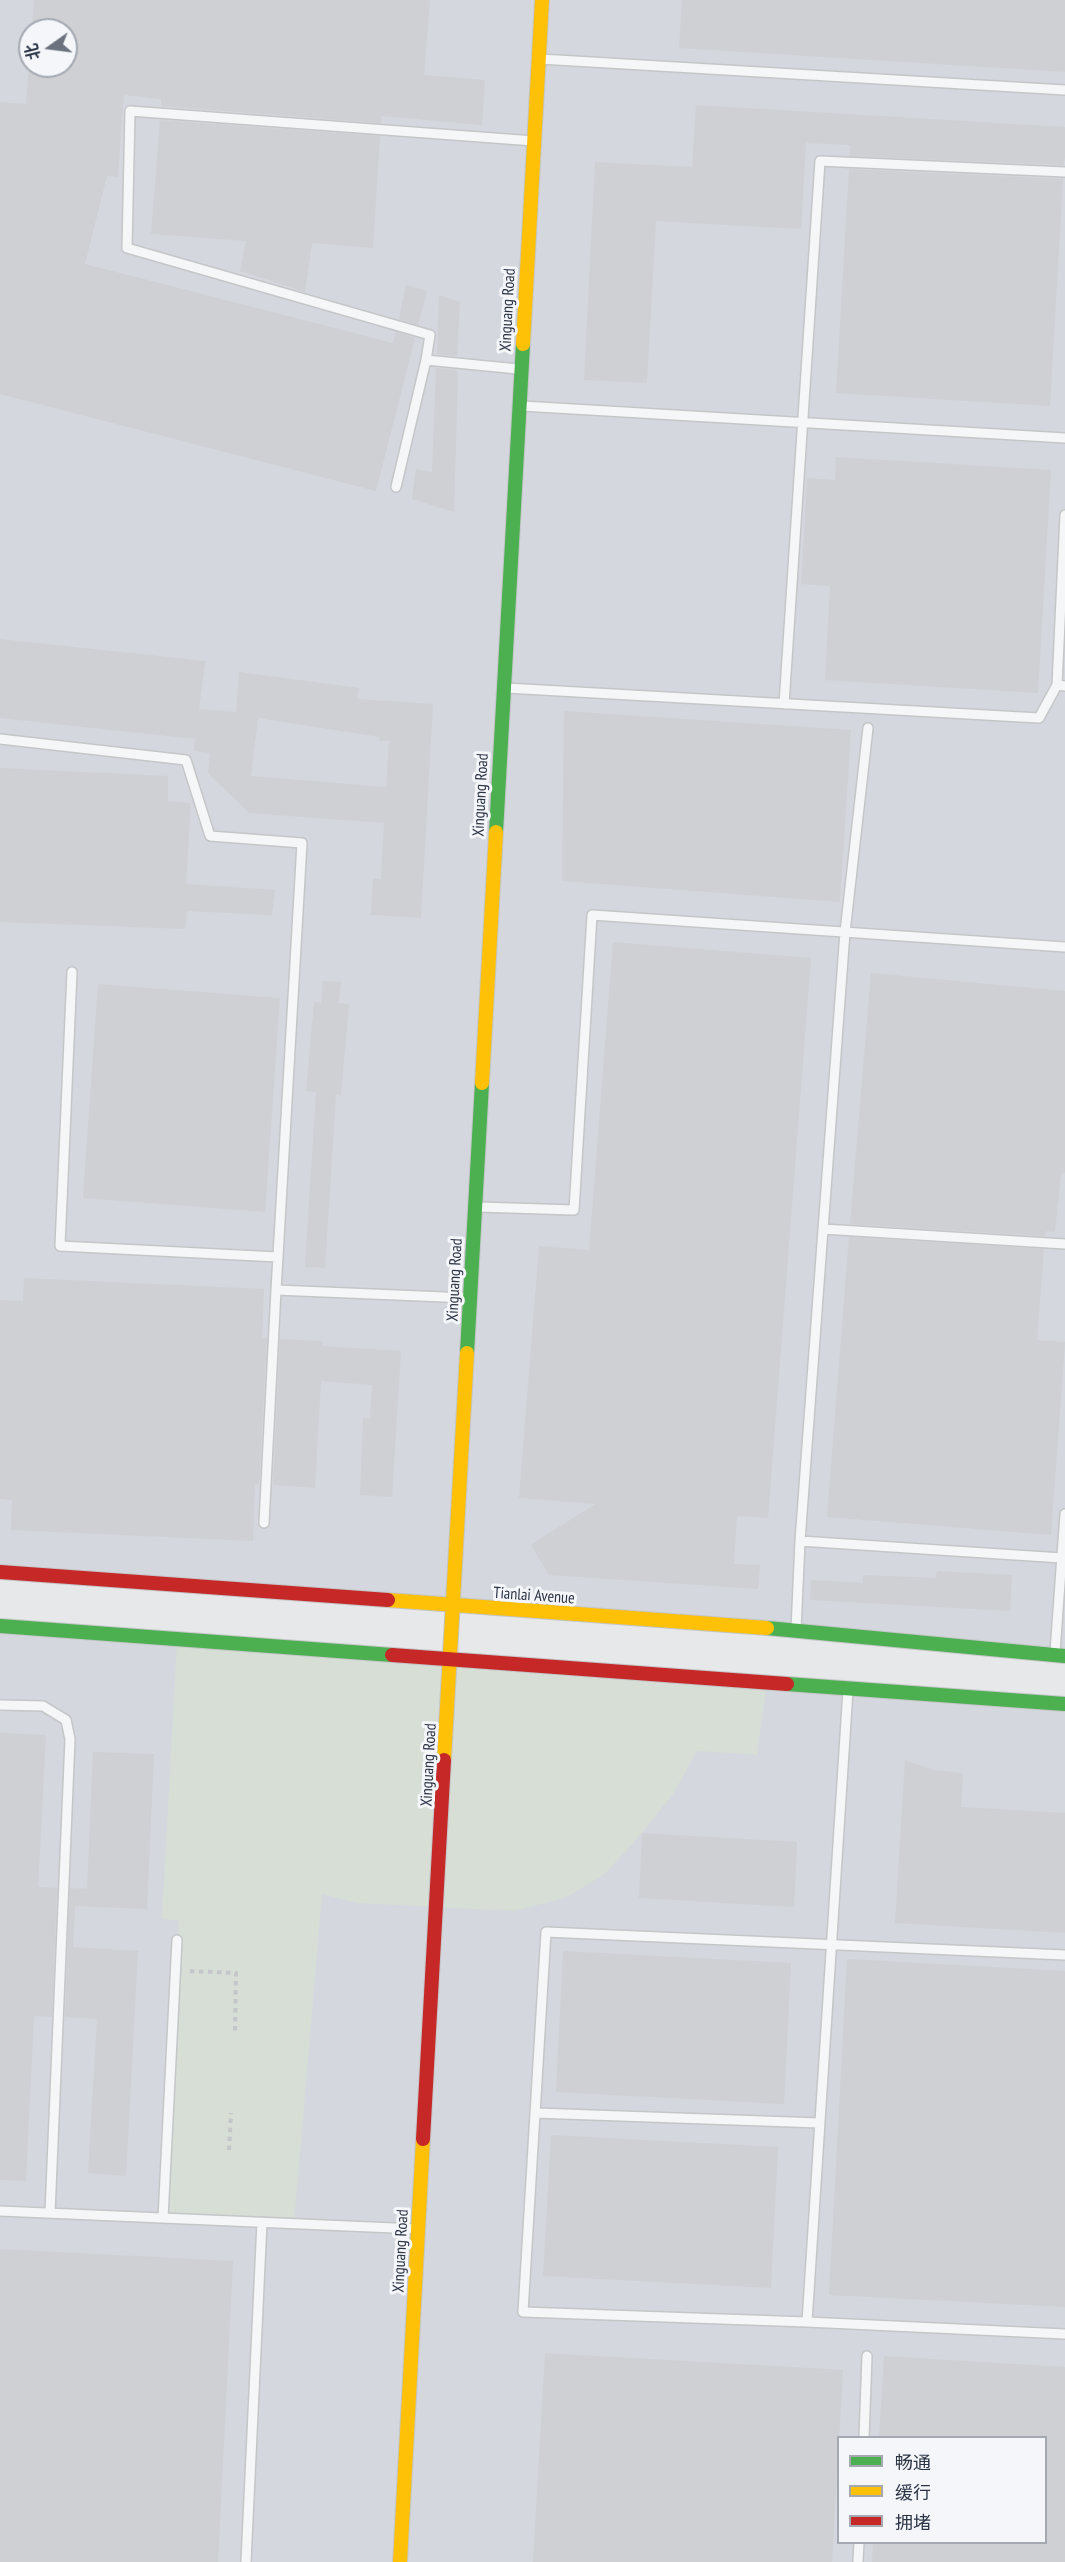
<!DOCTYPE html>
<html>
<head>
<meta charset="utf-8">
<style>
	body { margin:0 }
	#map { position:relative; width:1065px; height:2562px; overflow:hidden; background:#e6e8ea; font-family:"PT Sans Narrow","Noto Sans SC",sans-serif }
	canvas { display:block }
	.legend { position:absolute; left:837px; top:2436px; width:210px; height:108px; box-sizing:border-box; background:#f4f6f9; border:2px solid #a4a8b1; margin:0; padding:8px 10px; list-style:none; font-size:18px; color:#2b3445 }
	.legend li { display:flex; align-items:center; gap:12px; height:30px }
	.legend b { width:30px; border:2px solid #a4a8b1 }
	.north { position:absolute; left:18px; top:18px; width:60px; height:60px; box-sizing:border-box; background:#f4f6f9; border:2px solid #a4a8b1; border-radius:50%; rotate:256deg; font-size:16px; font-weight:700; line-height:24px; text-align:center; color:#2b3445 }
	.north::after { content:''; display:block; margin:auto; width:21px; height:27px; background:#6c737f; clip-path:polygon(50% 0,100% 100%,50% 72%,0 100%) }
</style>
</head>
<body>
<div id="map">
<canvas width="1065" height="2562"></canvas>
<ul class="legend">
<li><b style="height:8px;background:#4caf50"></b>畅通</li>
<li><b style="height:8px;background:#ffc107"></b>缓行</li>
<li><b style="height:8px;background:#c62828"></b>拥堵</li>
</ul>
<div class="north">北</div>
</div>
<script>
const context = document.querySelector('canvas').getContext('2d');
context.lineJoin = 'round';
function paint(path, color) { context.fillStyle = color; context.fill(path, 'evenodd'); }
const poly = rows => new Path2D(rows.map(r => 'M' + r).join(''));
function stroke(path, color, width, dash) { context.strokeStyle = color; context.lineWidth = width; context.lineCap = dash ? 'butt' : 'round'; context.setLineDash(dash || []); context.stroke(path); }
function label(font, color, halo, rows, align = 'center') {
  context.font = font + ' "PT Sans Narrow",sans-serif'; context.lineWidth = 6; context.setLineDash([]); context.textBaseline = 'middle'; context.strokeStyle = halo; context.fillStyle = color; for (const [text, x, y, turn = 0] of rows) {
    context.save(); context.translate(x, y); context.rotate((+turn || 0) * Math.PI / 180); context.textAlign = isNaN(turn) ? turn : align; if (halo) context.strokeText(text, 0, 0); context.fillText(text, 0, 0); context.restore();
  }
}
paint(poly([
	[0,0,1065,0,1065,1656,0,1572],
	[30,30,66,30,66,66,30,66],
	[0,1626,1065,1704,1065,2562,0,2562],
	[838,2438,1046,2438,1046,2542,838,2542]
]), '#d4d7dd');
paint(poly([
	[177,1639,767,1682,757,1755,697,1751,673,1794,642,1833,605,1874,565,1898,514,1911,357,1903,322,1894,294,2224,163,2218,179,1921,162,1919]
]), '#d6ded6');
paint(poly([
	[34,0,430,0,424,75,485,80,482,125,381,116,381,123,161,106,161,99,124,95,118,177,107,176,85,264,393,343,396,332,415,338,376,491,0,394,0,102,26,104,29,66,66,66,66,30,32,30],
	[682,0,1065,0,1065,72,679,48],
	[696,105,1065,127,1065,158,1063,165,850,156,850,145,806,143,801,229,656,221,647,383,584,380,595,162,692,167],
	[160,120,380,136,373,248,312,243,305,292,240,271,246,241,151,234],
	[849,169,1063,179,1050,406,836,393],
	[406,285,427,291,418,325,399,319],
	[439,295,460,302,457,356,437,354],
	[436,368,456,370,458,375,454,512,412,499,416,469,432,472],
	[836,457,1051,470,1038,693,825,680,830,586,801,584,807,478,835,480],
	[0,639,205,661,199,709,236,712,239,672,359,688,357,699,433,704,421,918,371,915,373,878,381,879,384,823,249,813,208,773,210,753,194,751,195,739,0,718],
	[258,718,380,737,379,741,389,741,386,787,251,776],
	[564,711,851,730,840,902,562,881],
	[0,768,168,776,168,801,191,803,186,884,275,890,272,915,187,911,185,929,0,922],
	[613,942,811,958,768,1518,737,1516,734,1564,760,1565,758,1589,549,1575,531,1545,595,1504,519,1498,539,1246,589,1250],
	[871,973,1065,991,1065,1173,1061,1173,1055,1232,1046,1231,1045,1236,850,1224],
	[323,981,341,982,339,1003,349,1004,341,1095,336,1094,325,1268,305,1267,316,1092,306,1091,314,1002,321,1003],
	[98,984,280,998,265,1212,83,1198],
	[849,1237,1044,1249,1037,1340,1065,1342,1051,1535,827,1517],
	[24,1278,264,1289,262,1338,267,1338,259,1485,255,1484,253,1541,11,1530,12,1500,0,1499,0,1300,23,1301],
	[280,1339,323,1341,322,1346,401,1351,392,1497,360,1495,363,1418,370,1419,372,1385,321,1381,315,1488,273,1485],
	[937,1571,1012,1575,1010,1611,810,1600,811,1580,863,1583,863,1575,935,1578],
	[0,1733,46,1735,38,1887,57,1888,52,2017,34,2016,26,2181,0,2180],
	[93,1752,154,1754,147,1909,75,1906,73,1947,138,1951,126,2176,88,2173,97,2019,65,2017,70,1888,87,1889],
	[905,1760,934,1770,963,1773,961,1807,1065,1813,1065,1933,895,1923],
	[642,1833,797,1842,794,1907,639,1898],
	[563,1951,791,1963,784,2104,556,2092],
	[847,1959,1065,1971,1065,2307,829,2295],
	[551,2135,778,2147,771,2288,543,2276],
	[0,2249,233,2261,218,2562,0,2562],
	[545,2353,843,2370,832,2562,533,2562],
	[884,2356,1065,2367,1065,2562,872,2562,873,2542,1046,2542,1046,2438,879,2438]
]), '#ced0d3');
const lane = poly([
	[540,59,1065,90],
	[518,369,426,360,430,335,127,248,130,111,534,141],
	[522,406,1065,438],
	[396,487,426,360],
	[1057,685,1065,515],
	[506,688,1039,718,1057,685,1065,686],
	[784,704,820,161,1065,172],
	[0,739,186,760,210,836,302,843,276,1290,468,1298],
	[72,972,60,1246,278,1257],
	[478,1207,574,1210,592,915,1065,947],
	[823,1229,1065,1244],
	[264,1523,276,1290],
	[800,1541,845,932,868,728],
	[796,1630,800,1541,1062,1558],
	[1055,1652,1065,1514],
	[848,1690,807,2322,1065,2334],
	[0,1705,43,1706,66,1720,70,1739,50,2213],
	[535,2113,820,2123],
	[0,2211,417,2229],
	[163,2218,177,1940],
	[807,2322,523,2312,546,1932,1065,1955],
	[864,2438,867,2356],
	[246,2562,262,2222],
	[858,2562,859,2542]
]);
const fast = poly([
	[496,832,523,344],
	[467,1353,482,1083],
	[0,1626,392,1655],
	[767,1628,1065,1656],
	[787,1684,1065,1704]
]);
const slow = poly([
	[523,344,542,0],
	[482,1083,496,832],
	[388,1600,767,1628],
	[444,1760,467,1353],
	[400,2562,423,2139]
]);
const jam = poly([
	[0,1572,388,1600],
	[392,1655,787,1684],
	[423,2139,444,1760]
]);
stroke(lane, '#c4c6c8', 12);
stroke(fast, '#c4c6c8', 16);
stroke(slow, '#c4c6c8', 16);
stroke(jam, '#c4c6c8', 16);
stroke(poly([
	[190,1971,236,1973,235,2031],
	[229,2150,231,2113]
]), '#c5c6ca', 4, [4.5, 4.5]);
stroke(lane, '#f5f6f7', 9);
stroke(fast, '#4caf50', 14);
stroke(slow, '#ffc107', 14);
stroke(jam, '#c62828', 14);
label('16px', '#2b3445', '#f4f6f9', [
	["Xinguang Road",508,310,-87],
	["Xinguang Road",481,795,-87],
	["Xinguang Road",455,1280,-87],
	["Tianlai Avenue",534,1596,4],
	["Xinguang Road",429,1765,-87],
	["Xinguang Road",401,2251,-87]
]);
</script>
</body>
</html>
